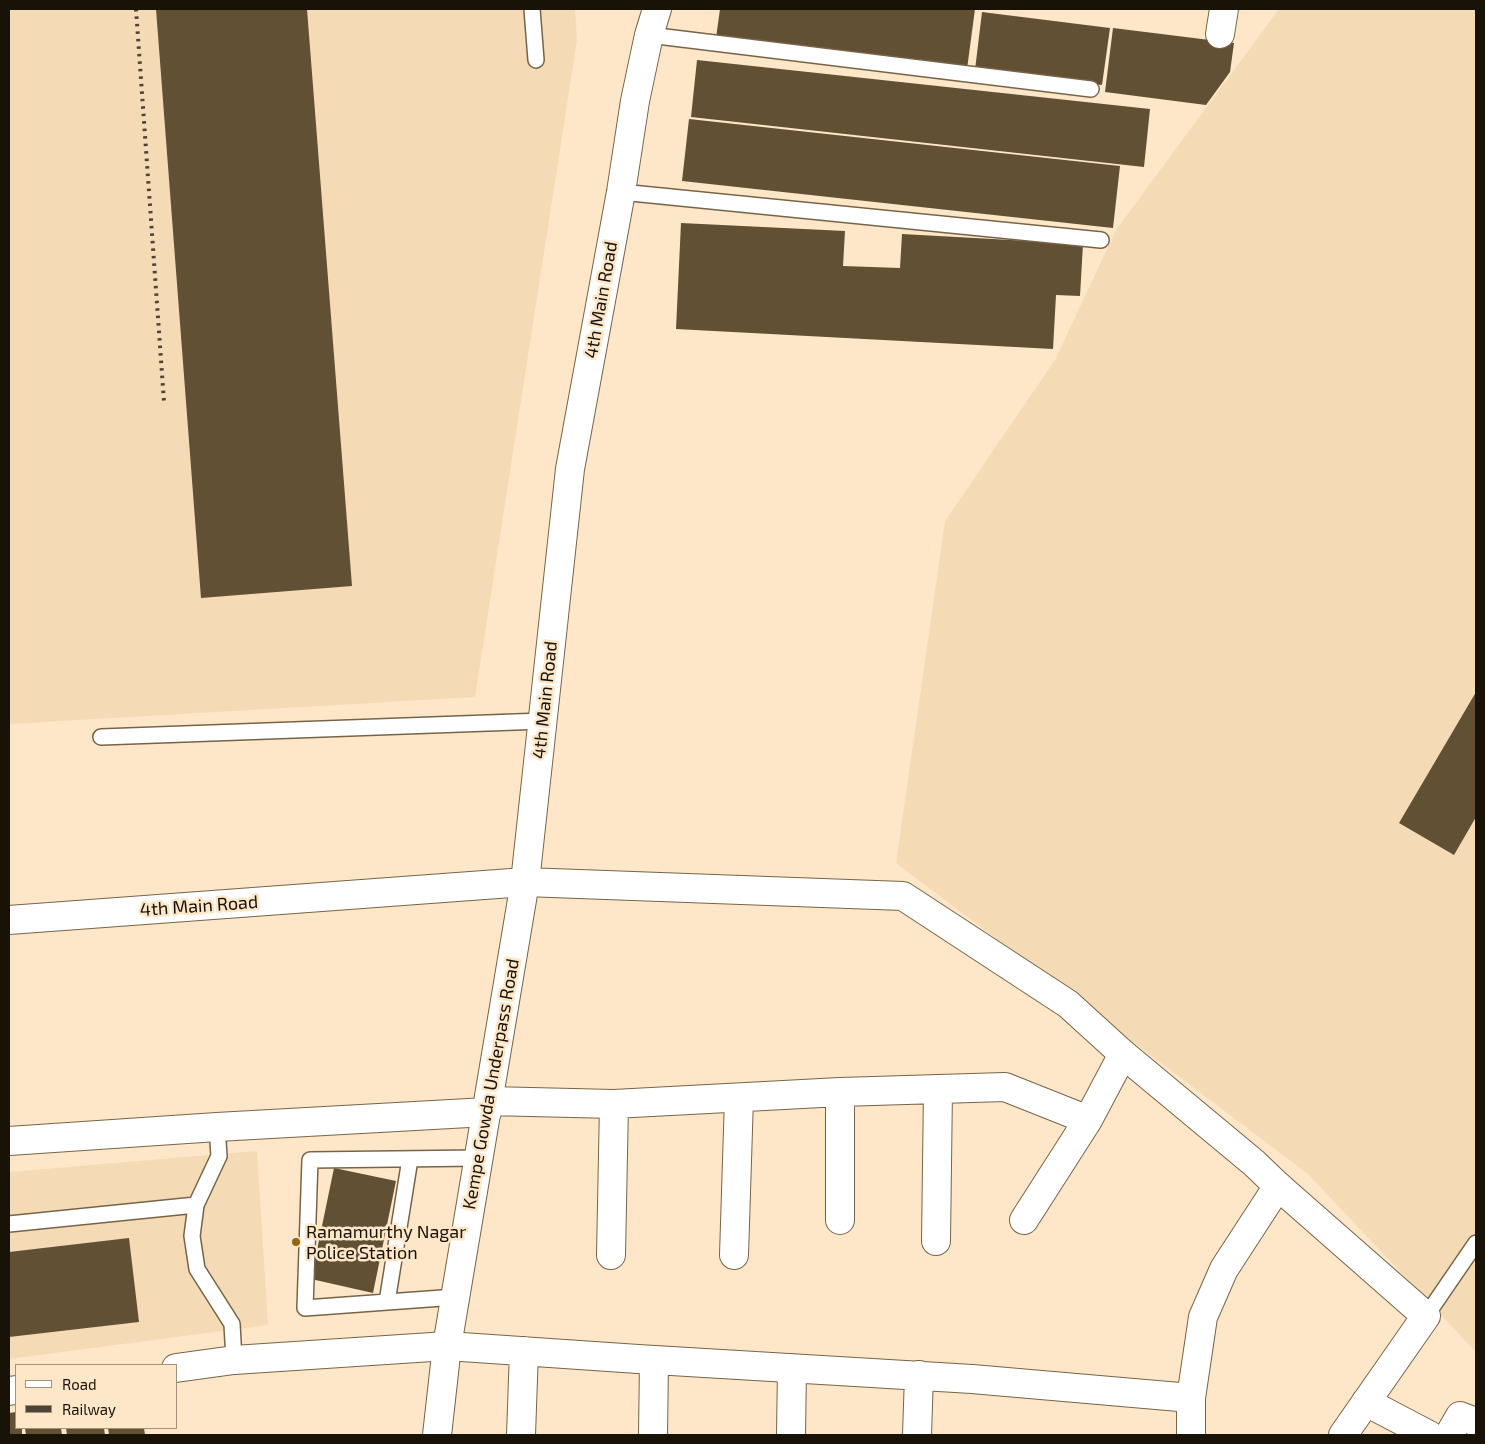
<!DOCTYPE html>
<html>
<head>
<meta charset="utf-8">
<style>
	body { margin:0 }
	#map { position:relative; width:1485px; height:1444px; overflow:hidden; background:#fde7c8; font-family:"Exo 2",sans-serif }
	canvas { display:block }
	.frame { position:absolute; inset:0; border:10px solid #191207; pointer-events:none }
	.legend { position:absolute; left:15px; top:1364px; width:162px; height:65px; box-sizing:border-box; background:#fde7c8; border:1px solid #a2927b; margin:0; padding:6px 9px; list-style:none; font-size:15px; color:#191207 }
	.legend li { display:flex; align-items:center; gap:10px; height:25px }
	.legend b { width:25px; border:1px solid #a2927b }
</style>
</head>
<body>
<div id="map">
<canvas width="1485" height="1444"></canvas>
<div class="frame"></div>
<ul class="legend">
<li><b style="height:6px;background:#fff"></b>Road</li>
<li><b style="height:6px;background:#4e4334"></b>Railway</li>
</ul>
</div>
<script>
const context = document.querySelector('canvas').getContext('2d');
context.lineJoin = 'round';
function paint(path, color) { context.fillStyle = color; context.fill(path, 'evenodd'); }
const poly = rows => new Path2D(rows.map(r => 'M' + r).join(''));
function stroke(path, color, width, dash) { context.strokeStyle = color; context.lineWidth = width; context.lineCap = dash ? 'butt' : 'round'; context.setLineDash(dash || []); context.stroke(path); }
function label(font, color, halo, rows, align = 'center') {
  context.font = font + ' "Exo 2",sans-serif'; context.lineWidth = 5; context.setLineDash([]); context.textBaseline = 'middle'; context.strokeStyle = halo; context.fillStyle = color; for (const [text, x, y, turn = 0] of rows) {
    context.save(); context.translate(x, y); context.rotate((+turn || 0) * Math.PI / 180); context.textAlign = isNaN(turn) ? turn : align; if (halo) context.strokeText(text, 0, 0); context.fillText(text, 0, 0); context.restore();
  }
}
paint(poly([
	[9,9,575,9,577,40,475,697,9,724],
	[1279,9,1476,9,1476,1352,1308,1174,896,863,945,521,1055,360,1116,230],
	[257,1151,268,1325,9,1359,9,1172]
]), '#f5dbb5');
paint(poly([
	[156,9,307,9,352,586,201,598],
	[720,9,975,9,967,69,716,38],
	[982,12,1110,28,1102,85,975,70],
	[1113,28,1234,43,1230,72,1206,105,1105,92],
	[697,60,1150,109,1144,167,691,117],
	[689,119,1120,166,1113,228,682,181],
	[681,223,845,231,843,266,900,268,902,234,1083,244,1080,296,1056,295,1053,349,676,329],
	[1476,692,1476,817,1454,855,1399,823],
	[334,1168,396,1181,373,1293,311,1279],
	[129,1238,139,1322,9,1337,9,1252],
	[16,1412,16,1428,22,1428,22,1435,9,1435,9,1413],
	[25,1428,61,1428,62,1435,26,1435],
	[66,1428,104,1428,105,1435,67,1435],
	[108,1428,144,1428,145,1435,109,1435]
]), '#625035');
const lane = poly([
	[532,9,536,60],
	[649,35,1091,89],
	[621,192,1101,240],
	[101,737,543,721],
	[217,1127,219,1156,196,1205,192,1236,197,1269,232,1324,234,1360],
	[9,1224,196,1205],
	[456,1297,305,1308,310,1160,479,1158],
	[387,1302,410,1159],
	[1426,1316,1476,1243]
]);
const street = poly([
	[1220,34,1224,9],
	[489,1101,614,1104,840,1092,1005,1087,1088,1120,1123,1054],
	[9,1141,217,1127,487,1112],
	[840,1220,840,1092],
	[1024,1220,1088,1120],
	[936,1241,938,1089],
	[611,1255,614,1104],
	[734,1255,739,1098],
	[176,1368,234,1360,447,1346,638,1359,972,1379,1191,1398],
	[9,1391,16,1390],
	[1366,1402,1429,1435],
	[521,1435,524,1351],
	[653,1435,654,1360],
	[791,1435,792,1368],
	[917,1435,919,1375],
	[1191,1435,1191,1398,1203,1317,1224,1269,1278,1186],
	[1449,1435,1460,1416,1476,1422]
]);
const secondary = poly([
	[9,920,525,882,570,469,621,192,635,101,649,35,657,9],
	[437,1435,447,1346,525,882,903,896,1068,1004,1123,1054,1254,1163,1278,1186,1426,1316,1343,1435]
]);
stroke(lane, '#776448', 18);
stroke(street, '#776448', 30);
stroke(secondary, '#776448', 30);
stroke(lane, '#fff', 15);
stroke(street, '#fff', 28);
stroke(secondary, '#fff', 28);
stroke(poly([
	[136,9,164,402]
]), '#4e4334', 4, [2.5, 5]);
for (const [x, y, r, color] of [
	[296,1242,5,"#936612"]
]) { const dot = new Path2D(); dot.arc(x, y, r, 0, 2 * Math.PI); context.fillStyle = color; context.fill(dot); stroke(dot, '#fde7c8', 2); }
label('18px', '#191207', '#fde7c8', [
	["4th Main Road",601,300,-80],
	["4th Main Road",545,700,-84],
	["4th Main Road",199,906,-4],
	["Kempe Gowda Underpass Road",491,1084,-80]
]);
label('18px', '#191207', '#fde7c8', [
	["Ramamurthy Nagar",306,1232],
	["Police Station",306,1253]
], 'left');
</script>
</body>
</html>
